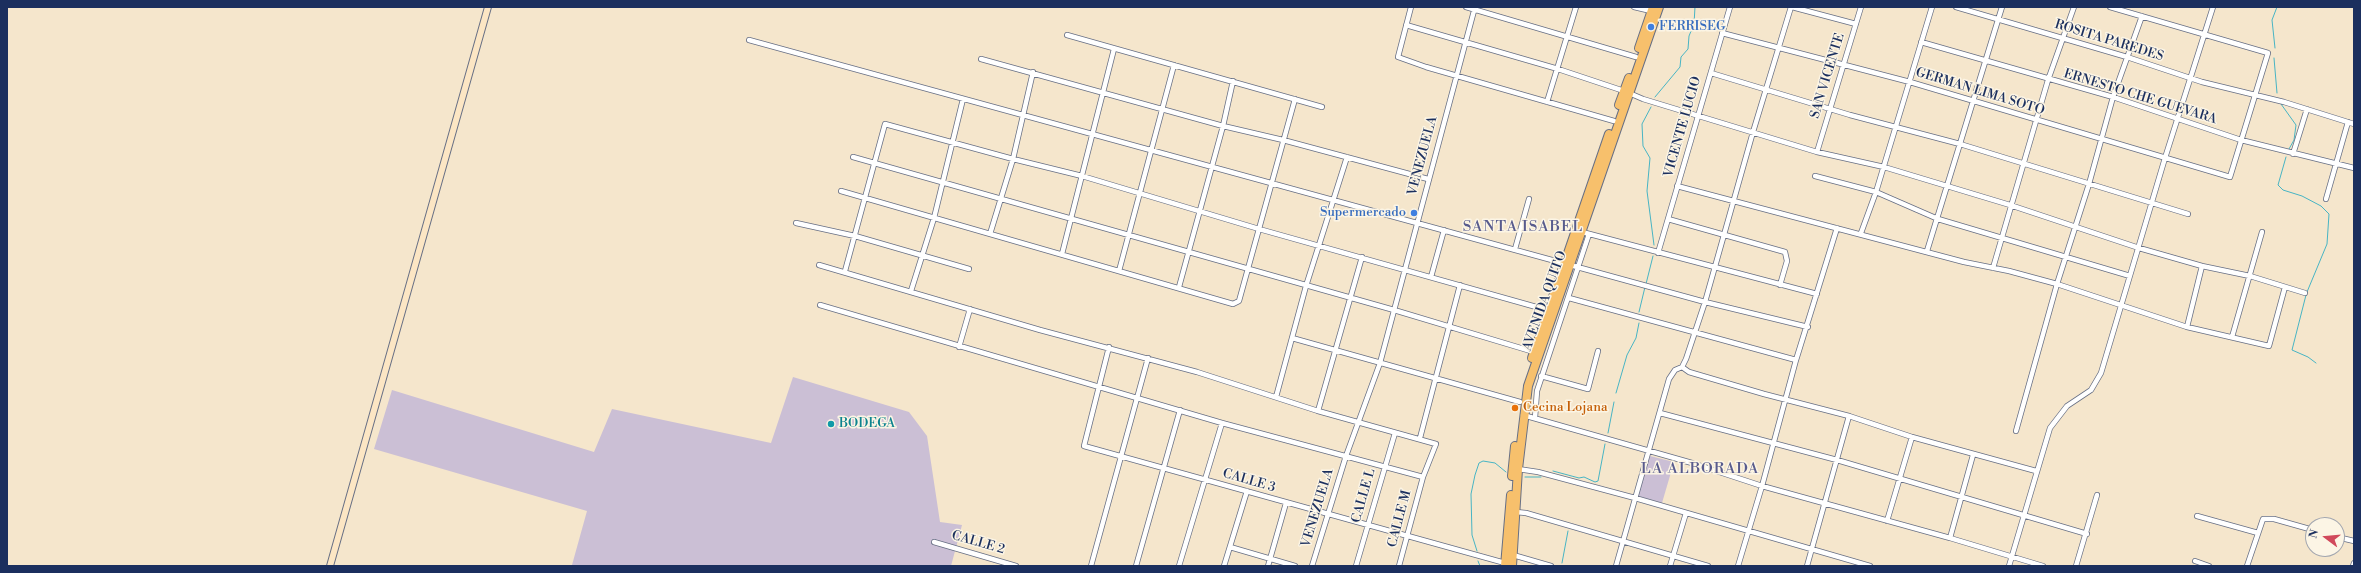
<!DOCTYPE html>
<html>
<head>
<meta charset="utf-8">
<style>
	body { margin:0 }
	#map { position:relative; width:2361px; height:573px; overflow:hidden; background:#f5e6cc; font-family:"Libre Bodoni",serif }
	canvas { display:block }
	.frame { position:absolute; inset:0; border:8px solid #1b2f5e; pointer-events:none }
	.north { position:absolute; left:2305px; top:517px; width:40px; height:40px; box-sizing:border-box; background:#fcf5e5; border:1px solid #a2a6af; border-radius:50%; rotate:286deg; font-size:11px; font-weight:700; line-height:16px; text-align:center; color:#1b2f5e }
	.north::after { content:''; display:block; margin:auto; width:14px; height:18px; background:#d1495b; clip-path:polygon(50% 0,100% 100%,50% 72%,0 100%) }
</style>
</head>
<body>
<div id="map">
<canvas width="2361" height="573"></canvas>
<div class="frame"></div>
<div class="north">N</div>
</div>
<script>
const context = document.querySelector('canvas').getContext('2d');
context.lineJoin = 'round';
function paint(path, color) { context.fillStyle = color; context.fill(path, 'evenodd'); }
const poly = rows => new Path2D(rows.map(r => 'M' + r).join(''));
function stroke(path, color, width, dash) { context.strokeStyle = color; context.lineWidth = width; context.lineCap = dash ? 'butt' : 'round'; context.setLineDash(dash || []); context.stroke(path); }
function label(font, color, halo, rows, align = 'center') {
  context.font = font + ' "Libre Bodoni",serif'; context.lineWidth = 3; context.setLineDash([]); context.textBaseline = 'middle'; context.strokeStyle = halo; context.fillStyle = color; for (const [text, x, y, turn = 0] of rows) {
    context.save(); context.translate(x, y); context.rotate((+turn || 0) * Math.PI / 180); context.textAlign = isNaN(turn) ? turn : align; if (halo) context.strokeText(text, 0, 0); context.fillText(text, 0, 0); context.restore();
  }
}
paint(poly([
	[793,377,909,412,927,436,940,522,962,525,951,566,577,566,572,565,587,511,374,449,392,390,594,452,612,409,771,443],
	[1650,456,1674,462,1662,503,1638,496]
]), '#cbbfd5');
stroke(poly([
	[2275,48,2272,20,2277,7],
	[2274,58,2277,93],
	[1655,97,1680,67,1681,57,1688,49,1689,36,1694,24,1695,7],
	[2281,104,2296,125,2294,140,2289,149],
	[1651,107,1642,124,1643,146,1650,158,1647,191,1654,245],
	[2286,157,2278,185,2283,190,2302,196,2321,206,2329,214,2327,244,2307,292],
	[1646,284,1653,256],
	[2306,295,2292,350,2308,357,2316,363],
	[1639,312,1645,287],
	[1616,393,1627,355,1636,338,1639,323],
	[1608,433,1614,402],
	[1553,471,1579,478,1584,477,1595,482,1598,481,1605,444],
	[1525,477,1541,477],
	[1477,551,1472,535,1471,494,1475,475,1479,463,1483,461,1495,463,1506,472],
	[1478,561,1480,566],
	[1562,563,1568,531]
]), '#47b4c4', 1);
const street = poly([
	[1411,7,1398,57,1426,67,1614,121],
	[1466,7,1636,57],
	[1634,7,1651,11],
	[1792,7,1856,24],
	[1956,7,2127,57,2202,82,2284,102,2354,124],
	[1406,25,1558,69,1624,91],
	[1722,33,1910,82,2230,177,2268,53,2110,7],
	[1067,35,1322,107],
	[749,40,1705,302,1808,327],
	[1921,42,2113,97,2241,140,2354,168],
	[981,59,1223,126,1283,140,1428,179],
	[1711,73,1850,115,1960,144,2188,214],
	[1629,93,1643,99,1817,152,1884,167,2010,205,2139,248,2202,266,2250,276,2305,293],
	[1547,102,1576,7],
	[1817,152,1861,7],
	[2293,154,2307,109],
	[853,157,1394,310,1534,352],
	[1815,176,1876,192,1938,219,2130,276],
	[1677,186,1964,262,2009,271,2057,284,2187,327,2269,346,2285,287],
	[841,191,1233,304,1239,301,1295,99],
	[2326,199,2348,122],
	[1668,219,1785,252,1787,261,1780,285],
	[796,223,855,236,969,269],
	[1582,232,1817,294],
	[1861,233,1876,192,1932,7],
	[990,234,1013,159,1033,72],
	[1515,249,1529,199],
	[1927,251,2002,7],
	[1658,253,1730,7],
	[1062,254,1114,49],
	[819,265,1040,330,1197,372,1318,411,1436,444,1423,477,1399,566],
	[1993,268,2048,80,2074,7],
	[845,271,885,124,1013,159,1082,176,1259,229,1547,310],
	[1119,271,1174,65],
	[1431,277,1444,230],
	[1179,287,1223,126,1233,81],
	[911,291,934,218,963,99],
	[1569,298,1796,360],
	[820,305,1222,423,1423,477],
	[2187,327,2202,266],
	[2232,337,2262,232],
	[1292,338,1520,402],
	[959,347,970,309],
	[1109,347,1084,446,1505,563],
	[1682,367,1689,372,1764,394,1849,416,1912,437,2036,471],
	[1541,376,1588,389,1598,351],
	[1276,397,1306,286,1347,157],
	[1318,411,1362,257],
	[1660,413,1837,460,2087,534],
	[1523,415,1692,463,1762,486,1950,538,2043,566],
	[1535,418,1537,391,1589,234],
	[2016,431,2057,284,2089,184,2113,97,2142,16],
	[1420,438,1460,285],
	[1518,469,1538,472,1635,498,1870,566],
	[1516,512,1526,513,1708,566],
	[2197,516,2258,533],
	[1887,521,1912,437],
	[2337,537,2354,541],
	[1950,538,1973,455],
	[934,542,1016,566],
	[1230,547,1295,566],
	[1513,555,1551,566],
	[2195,561,2209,566],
	[1091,566,1148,358],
	[1136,566,1180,410],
	[1179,566,1222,423],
	[1224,566,1247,491],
	[1268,566,1286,503],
	[1312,566,1346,456,1380,363,1475,7],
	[1356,566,1395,433],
	[1616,566,1669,379,1675,370,1682,367,1686,359,1705,302,1753,132,1791,7],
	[1670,566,1686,513],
	[1738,566,1762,486,1796,360,1837,228],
	[1807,566,1849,416],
	[2009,566,2050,428,2067,406,2091,390,2101,373,2165,158,2213,7],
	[2076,566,2097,495],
	[2247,566,2263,519,2274,519,2313,530],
	[2353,566,2354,563]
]);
const secondary = poly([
	[330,566,488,7]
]);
const highway = poly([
	[1639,48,1653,7],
	[1619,105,1629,78],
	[1532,358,1609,134],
	[1512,476,1515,446],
	[1505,566,1511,495],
	[1512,566,1518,469,1528,386,1659,7]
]);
stroke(street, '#676f84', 6);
stroke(secondary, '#676f84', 8);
stroke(highway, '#676f84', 10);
stroke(street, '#fff', 4.5);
stroke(secondary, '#fce6c4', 6);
stroke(highway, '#f7c06c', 8);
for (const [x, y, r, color] of [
	[1651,27,4,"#3f7fe0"],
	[1414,213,4,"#3f7fe0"],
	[1515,408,4,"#e8710a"],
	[831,424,4,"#0f9aa8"]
]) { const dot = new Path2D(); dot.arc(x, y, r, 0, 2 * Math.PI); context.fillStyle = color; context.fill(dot); stroke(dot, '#fcf5e5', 1.5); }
label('13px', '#366cbe', '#fcf5e5', [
	["FERRISEG",1659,27],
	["Supermercado",1406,213,"right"]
], 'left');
label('13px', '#1b2f5e', '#fcf5e5', [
	["ROSITA PAREDES",2109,41,17],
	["SAN VICENTE",1828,76,-73],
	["GERMAN LIMA SOTO",1980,92,17],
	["ERNESTO CHE GUEVARA",2140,97,17],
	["VICENTE LUCIO",1683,127,-74],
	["VENEZUELA",1423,156,-75],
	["AVENIDA QUITO",1545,301,-70],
	["CALLE 3",1249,481,16],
	["CALLE L",1364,496,-74],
	["VENEZUELA",1318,508,-73],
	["CALLE M",1400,519,-75],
	["CALLE 2",978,543,16]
]);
label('13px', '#c56008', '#fcf5e5', [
	["Cecina Lojana",1523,408]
], 'left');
label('13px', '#0d838f', '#fcf5e5', [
	["BODEGA",839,424]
], 'left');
context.letterSpacing = '1px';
label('15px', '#585b8d', '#fcf5e5', [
	["SANTA ISABEL",1523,227],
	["LA ALBORADA",1700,469]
]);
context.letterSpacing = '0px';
</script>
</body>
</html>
